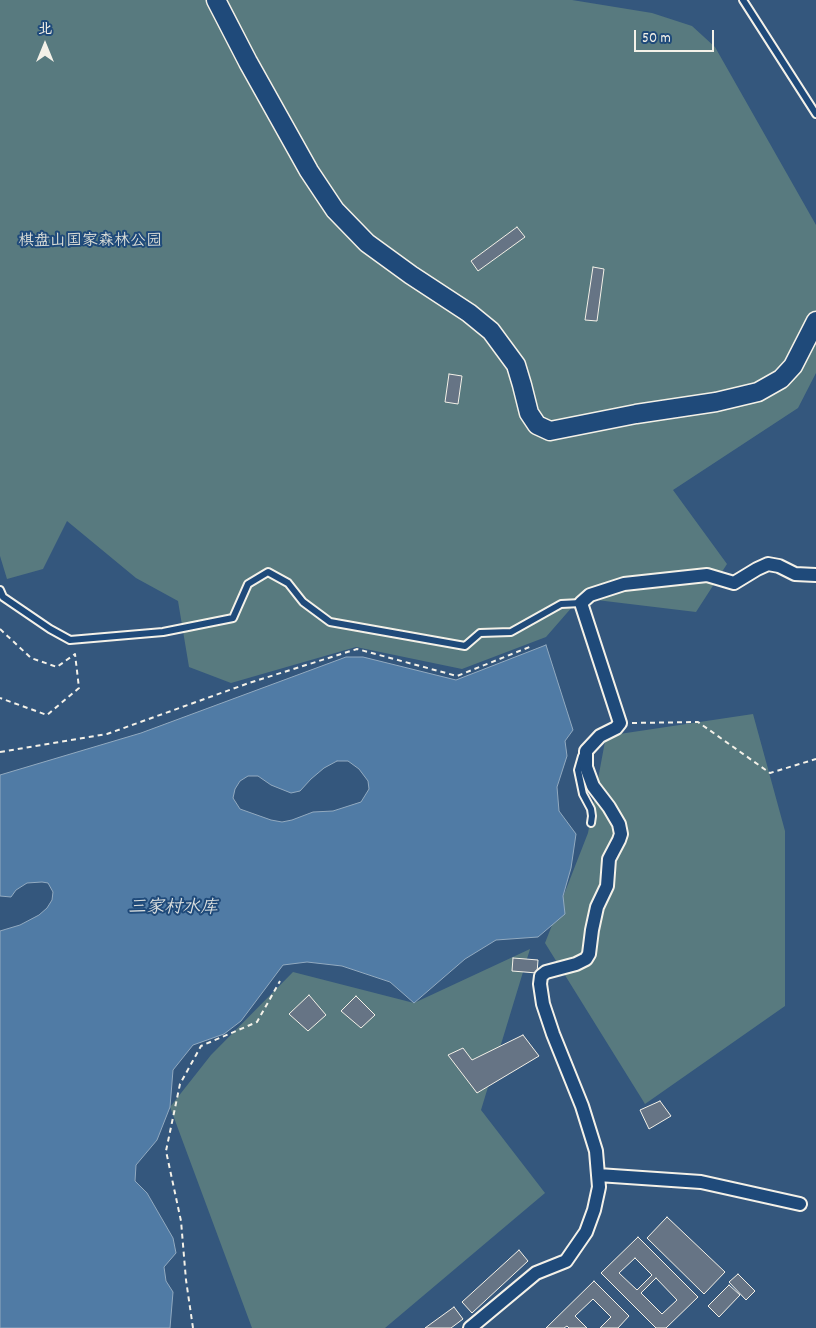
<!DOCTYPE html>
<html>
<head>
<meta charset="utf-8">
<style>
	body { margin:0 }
	#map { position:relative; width:816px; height:1328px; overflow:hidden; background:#34577d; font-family:Dekko,"LXGW WenKai TC",sans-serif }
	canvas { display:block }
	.north { position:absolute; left:20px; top:20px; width:50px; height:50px; -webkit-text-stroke:4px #1f4a7a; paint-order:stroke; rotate:0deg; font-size:14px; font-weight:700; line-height:20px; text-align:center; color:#f4f1e8 }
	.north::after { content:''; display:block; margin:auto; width:18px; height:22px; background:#f4f1e8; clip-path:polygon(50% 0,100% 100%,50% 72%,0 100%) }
	.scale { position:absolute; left:634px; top:30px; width:80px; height:22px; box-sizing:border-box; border:2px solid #f4f1e8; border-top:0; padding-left:6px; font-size:15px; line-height:18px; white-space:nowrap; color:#f4f1e8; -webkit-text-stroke:4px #1f4a7a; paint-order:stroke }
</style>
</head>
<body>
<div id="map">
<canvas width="816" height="1328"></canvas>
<div class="north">北</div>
<div class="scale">50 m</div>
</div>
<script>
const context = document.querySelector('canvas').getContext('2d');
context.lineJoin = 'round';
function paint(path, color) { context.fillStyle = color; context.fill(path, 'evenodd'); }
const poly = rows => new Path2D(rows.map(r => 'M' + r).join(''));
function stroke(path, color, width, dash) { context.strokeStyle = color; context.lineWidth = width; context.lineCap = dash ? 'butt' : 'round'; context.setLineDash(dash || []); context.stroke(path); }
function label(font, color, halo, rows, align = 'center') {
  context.font = font + ' Dekko,"LXGW WenKai TC",sans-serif'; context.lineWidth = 4; context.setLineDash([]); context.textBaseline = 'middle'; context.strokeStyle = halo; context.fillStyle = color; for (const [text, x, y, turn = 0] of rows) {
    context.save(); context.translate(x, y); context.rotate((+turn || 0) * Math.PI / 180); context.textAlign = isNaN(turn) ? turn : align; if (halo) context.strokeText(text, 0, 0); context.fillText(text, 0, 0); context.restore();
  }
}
paint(poly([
	[0,0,572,0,652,13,692,26,715,47,816,225,816,373,798,408,673,490,727,564,696,612,580,598,546,637,462,669,356,647,231,683,189,667,178,601,136,578,67,521,43,569,7,579,0,556],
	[753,714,785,831,785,1006,645,1104,545,943,588,833,606,736],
	[530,949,481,1110,545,1193,385,1328,252,1328,170,1107,211,1055,293,972,414,1003]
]), '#587a7f');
const water = poly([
	[546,645,573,730,565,741,567,756,557,787,559,811,576,834,571,868,563,896,565,914,538,937,496,940,465,959,414,1003,390,982,342,966,307,962,283,965,241,1021,224,1034,193,1045,173,1070,170,1107,157,1140,136,1165,135,1181,147,1193,173,1238,176,1253,164,1267,166,1281,173,1292,170,1328,0,1328,0,931,20,925,39,915,47,908,52,900,53,892,48,883,42,882,27,883,16,890,11,897,0,896,0,775,141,733,346,657,363,657,456,680,546,645],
	[337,761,348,761,359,769,368,781,369,789,361,802,333,811,313,812,292,820,282,822,271,820,240,809,233,798,235,789,240,781,248,776,258,776,271,785,291,793,300,791,311,779,324,768,337,761]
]);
paint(water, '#507ba5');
stroke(water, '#92aac0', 1);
const building = poly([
	[517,227,525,237,478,271,471,261,517,227],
	[593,267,604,269,597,321,585,320,593,267],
	[449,374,462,376,458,404,445,402,449,374],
	[513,958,538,960,537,973,512,971,513,958],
	[309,995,326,1015,308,1031,289,1014,309,995],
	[356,996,375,1015,361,1028,341,1011,356,996],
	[523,1035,539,1056,477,1093,448,1055,463,1048,472,1060,523,1035],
	[660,1101,671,1116,649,1129,640,1110,660,1101],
	[667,1217,725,1272,704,1294,647,1238,667,1217],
	[638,1237,698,1297,666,1328,656,1328,601,1273,638,1237],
	[635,1258,652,1275,637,1290,619,1273,635,1258],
	[656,1278,677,1300,662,1314,641,1293,656,1278],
	[519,1250,528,1261,472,1313,462,1302,519,1250],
	[738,1274,755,1291,746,1300,729,1282,738,1274],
	[594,1281,629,1316,618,1328,600,1328,611,1317,593,1299,575,1316,587,1328,569,1328,567,1326,564,1328,546,1328,594,1281],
	[729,1285,740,1295,719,1317,708,1306,729,1285],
	[454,1307,463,1319,451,1328,425,1328,454,1307]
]);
paint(building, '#667485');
stroke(building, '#f4f1e8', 1);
const lane = poly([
	[743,0,816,114],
	[0,590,3,597,50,629,70,640,163,632,233,618,248,584,268,572,288,583,303,602,330,622,465,646,480,633,511,632,561,604,581,603],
	[582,756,578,770,583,794,591,809,592,816,591,823]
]);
const street = poly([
	[598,1175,701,1182,800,1204],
	[470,1328,536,1273,566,1261,586,1232,594,1210,599,1187,596,1151,582,1106,553,1034,543,1004,540,984,541,976,546,972,576,964,586,959,589,954,592,930,597,907,607,886,609,859,619,840,621,834,619,824,609,807,593,786,586,767,586,751,600,736,616,728,620,723,581,603,590,595,624,584,707,575,734,583,757,569,768,564,779,566,795,574,816,575]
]);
const secondary = poly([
	[216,0,248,62,309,171,335,210,367,243,411,275,469,313,491,331,516,365,522,385,529,413,537,425,550,431,636,414,716,402,758,392,781,379,793,366,816,321]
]);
stroke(lane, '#f4f1e8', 10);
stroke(street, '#f4f1e8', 16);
stroke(secondary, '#f4f1e8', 21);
stroke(poly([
	[0,629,31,658,57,667,75,654,79,688,47,715,0,698],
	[632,723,698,722,770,773,816,759],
	[0,752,107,734,249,683,357,649,457,676,532,646],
	[193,1328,186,1280,181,1221,166,1151,180,1084,201,1046,257,1022,280,981]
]), '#f4f1e8', 2, [5, 4]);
stroke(lane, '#1f4a7a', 6);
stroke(street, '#1f4a7a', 12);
stroke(secondary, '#1f4a7a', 18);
label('16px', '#dddfd8', '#1f4a7a', [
	["棋盘山国家森林公园",90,243]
]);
label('italic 18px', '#dbdfde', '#1f4a7a', [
	["三家村水库",173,910]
]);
</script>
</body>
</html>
